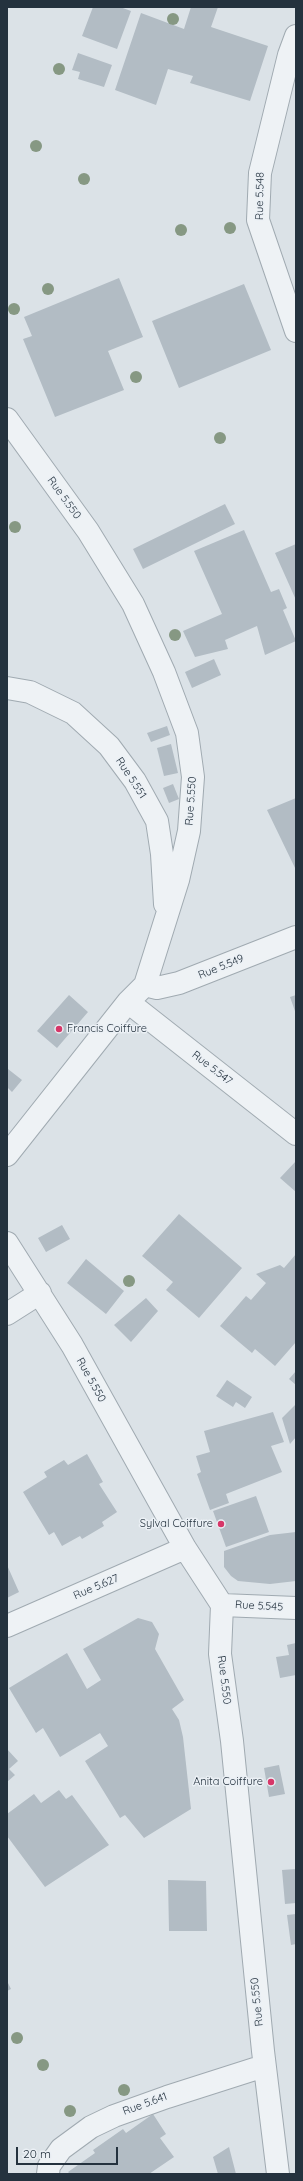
<!DOCTYPE html>
<html>
<head>
<meta charset="utf-8">
<style>
	body { margin:0 }
	#map { position:relative; width:303px; height:2181px; overflow:hidden; background:#dbe2e7; font-family:Quicksand,sans-serif }
	canvas { display:block }
	.frame { position:absolute; inset:0; border:8px solid #24323e; pointer-events:none }
	.scale { position:absolute; left:16px; top:2147px; width:102px; height:18px; box-sizing:border-box; border:2px solid #24323e; border-top:0; padding-left:5px; font-size:12px; line-height:14px; white-space:nowrap; color:#24323e; -webkit-text-stroke:3px #ebf0f5; paint-order:stroke }
</style>
</head>
<body>
<div id="map">
<canvas width="303" height="2181"></canvas>
<div class="frame"></div>
<div class="scale">20 m</div>
</div>
<script>
const context = document.querySelector('canvas').getContext('2d');
context.lineJoin = 'round';
function paint(path, color) { context.fillStyle = color; context.fill(path, 'evenodd'); }
const poly = rows => new Path2D(rows.map(r => 'M' + r).join(''));
function stroke(path, color, width, dash) { context.strokeStyle = color; context.lineWidth = width; context.lineCap = dash ? 'butt' : 'round'; context.setLineDash(dash || []); context.stroke(path); }
function label(font, color, halo, rows, align = 'center') {
  context.font = font + ' Quicksand,sans-serif'; context.lineWidth = 3; context.setLineDash([]); context.textBaseline = 'middle'; context.strokeStyle = halo; context.fillStyle = color; for (const [text, x, y, turn = 0] of rows) {
    context.save(); context.translate(x, y); context.rotate((+turn || 0) * Math.PI / 180); context.textAlign = isNaN(turn) ? turn : align; if (halo) context.strokeText(text, 0, 0); context.fillText(text, 0, 0); context.restore();
  }
}
paint(poly([
	[93,7,120,7,131,11,117,49,82,36],
	[191,7,218,7,211,27,268,46,250,101,190,83,193,76,168,69,156,105,115,90,141,13,184,29],
	[78,53,112,65,104,87,78,79,80,72,72,70],
	[119,278,143,337,108,351,124,390,55,417,23,339,32,336,24,317],
	[244,284,271,350,179,388,152,321],
	[225,504,235,524,143,569,133,549],
	[244,530,271,592,279,589,287,608,283,610,296,641,265,655,257,626,225,640,228,649,195,657,183,631,222,614,194,551],
	[296,544,296,600,275,553],
	[214,659,221,675,192,688,185,672],
	[167,726,170,735,151,742,147,733],
	[171,744,178,773,164,776,157,748],
	[173,784,179,799,169,803,163,788],
	[296,798,296,870,267,810],
	[69,995,88,1012,57,1048,37,1031],
	[296,995,296,1014,290,997],
	[8,1069,22,1080,12,1092,7,1087],
	[296,1161,296,1192,280,1178],
	[179,1214,242,1268,199,1318,166,1290,173,1282,142,1256],
	[62,1225,70,1239,46,1252,38,1238],
	[296,1254,296,1342,275,1366,255,1349,252,1353,220,1326,246,1296,251,1300,266,1283,256,1274,280,1265,284,1268],
	[86,1259,124,1291,106,1314,67,1283],
	[146,1298,158,1311,131,1342,114,1325],
	[296,1371,296,1385,289,1379],
	[227,1380,252,1397,245,1408,236,1402,233,1407,216,1396],
	[296,1404,296,1437,290,1444,282,1418],
	[273,1412,284,1442,271,1446,282,1472,226,1494,229,1503,210,1510,197,1474,201,1472,196,1456,210,1452,204,1431],
	[87,1454,103,1482,99,1484,117,1512,102,1522,104,1526,82,1539,80,1536,62,1546,54,1532,49,1535,23,1492,47,1477,44,1472,64,1460,68,1465],
	[256,1496,269,1532,226,1547,213,1511],
	[296,1532,296,1581,270,1584,238,1581,231,1576,224,1567,224,1551,270,1535],
	[7,1565,19,1592,7,1598],
	[138,1618,152,1622,159,1634,155,1649,184,1700,172,1709,179,1720,183,1737,191,1809,144,1838,125,1815,120,1818,85,1761,108,1746,100,1733,60,1757,43,1728,36,1733,9,1688,67,1653,87,1689,101,1680,83,1649],
	[296,1643,296,1675,280,1678,276,1657,289,1655,287,1645],
	[7,1749,18,1761,9,1769,15,1775,7,1782],
	[279,1765,285,1794,269,1797,264,1768],
	[59,1790,66,1799,72,1795,109,1845,45,1887,7,1836,7,1814,34,1794,41,1803],
	[296,1869,296,1903,285,1904,282,1870],
	[168,1880,206,1881,207,1931,169,1931],
	[296,1914,296,1944,291,1945,287,1915],
	[7,1981,11,1989,7,1991],
	[153,2114,166,2134,160,2138,174,2157,149,2174,70,2174,68,2172,95,2153,93,2150,123,2129,126,2133],
	[229,2147,236,2174,218,2174,213,2157]
]), '#b2bcc4');
const minor = poly([
	[296,36,289,55,260,173,258,220,296,331],
	[7,419,88,531,133,604,164,672,187,733,193,777,189,831,178,880,145,985,128,1002,7,1155],
	[7,688,30,692,73,713,109,746,135,781,157,821,162,854,165,904],
	[145,985,157,988,179,983,296,937],
	[128,1002,296,1134],
	[7,1243,72,1345,185,1548,222,1605,220,1654,232,1741,263,2051,278,2174],
	[7,1314,40,1293],
	[222,1605,296,1608],
	[7,1626,185,1548],
	[48,2174,49,2166,61,2149,91,2127,114,2116,167,2097,264,2066]
]);
stroke(minor, '#a0aab1', 24);
stroke(minor, '#eef2f5', 22);
context.fillStyle = '#869883';
for (const [x, y] of [
	[173,19],
	[59,69],
	[36,146],
	[84,179],
	[230,228],
	[181,230],
	[48,289],
	[14,309],
	[136,377],
	[220,438],
	[15,527],
	[175,635],
	[129,1281],
	[17,2038],
	[43,2065],
	[124,2090],
	[70,2111]
]) { context.beginPath(); context.arc(x, y, 6, 0, 2 * Math.PI); context.fill(); }
for (const [x, y, r, color] of [
	[59,1029,4,"#d73668"],
	[221,1524,4,"#d73668"],
	[271,1782,4,"#d73668"]
]) { const dot = new Path2D(); dot.arc(x, y, r, 0, 2 * Math.PI); context.fillStyle = color; context.fill(dot); stroke(dot, '#ebf0f5', 1.5); }
label('11px', '#24323e', '#ebf0f5', [
	["Rue 5.548",260,196,-89],
	["Rue 5.550",64,498,54],
	["Rue 5.551",131,778,57],
	["Rue 5.550",191,801,-86],
	["Rue 5.549",221,967,-22],
	["Rue 5.547",212,1068,38],
	["Rue 5.550",91,1380,61],
	["Rue 5.627",96,1587,-23],
	["Rue 5.545",259,1606,3],
	["Rue 5.550",224,1680,83],
	["Rue 5.550",257,2002,-96],
	["Rue 5.641",145,2104,-20]
]);
label('11px', '#24323e', '#ebf0f5', [
	["Francis Coiffure",67,1029,"left"],
	["Sylval Coiffure",213,1524],
	["Anita Coiffure",263,1782]
], 'right');
</script>
</body>
</html>
